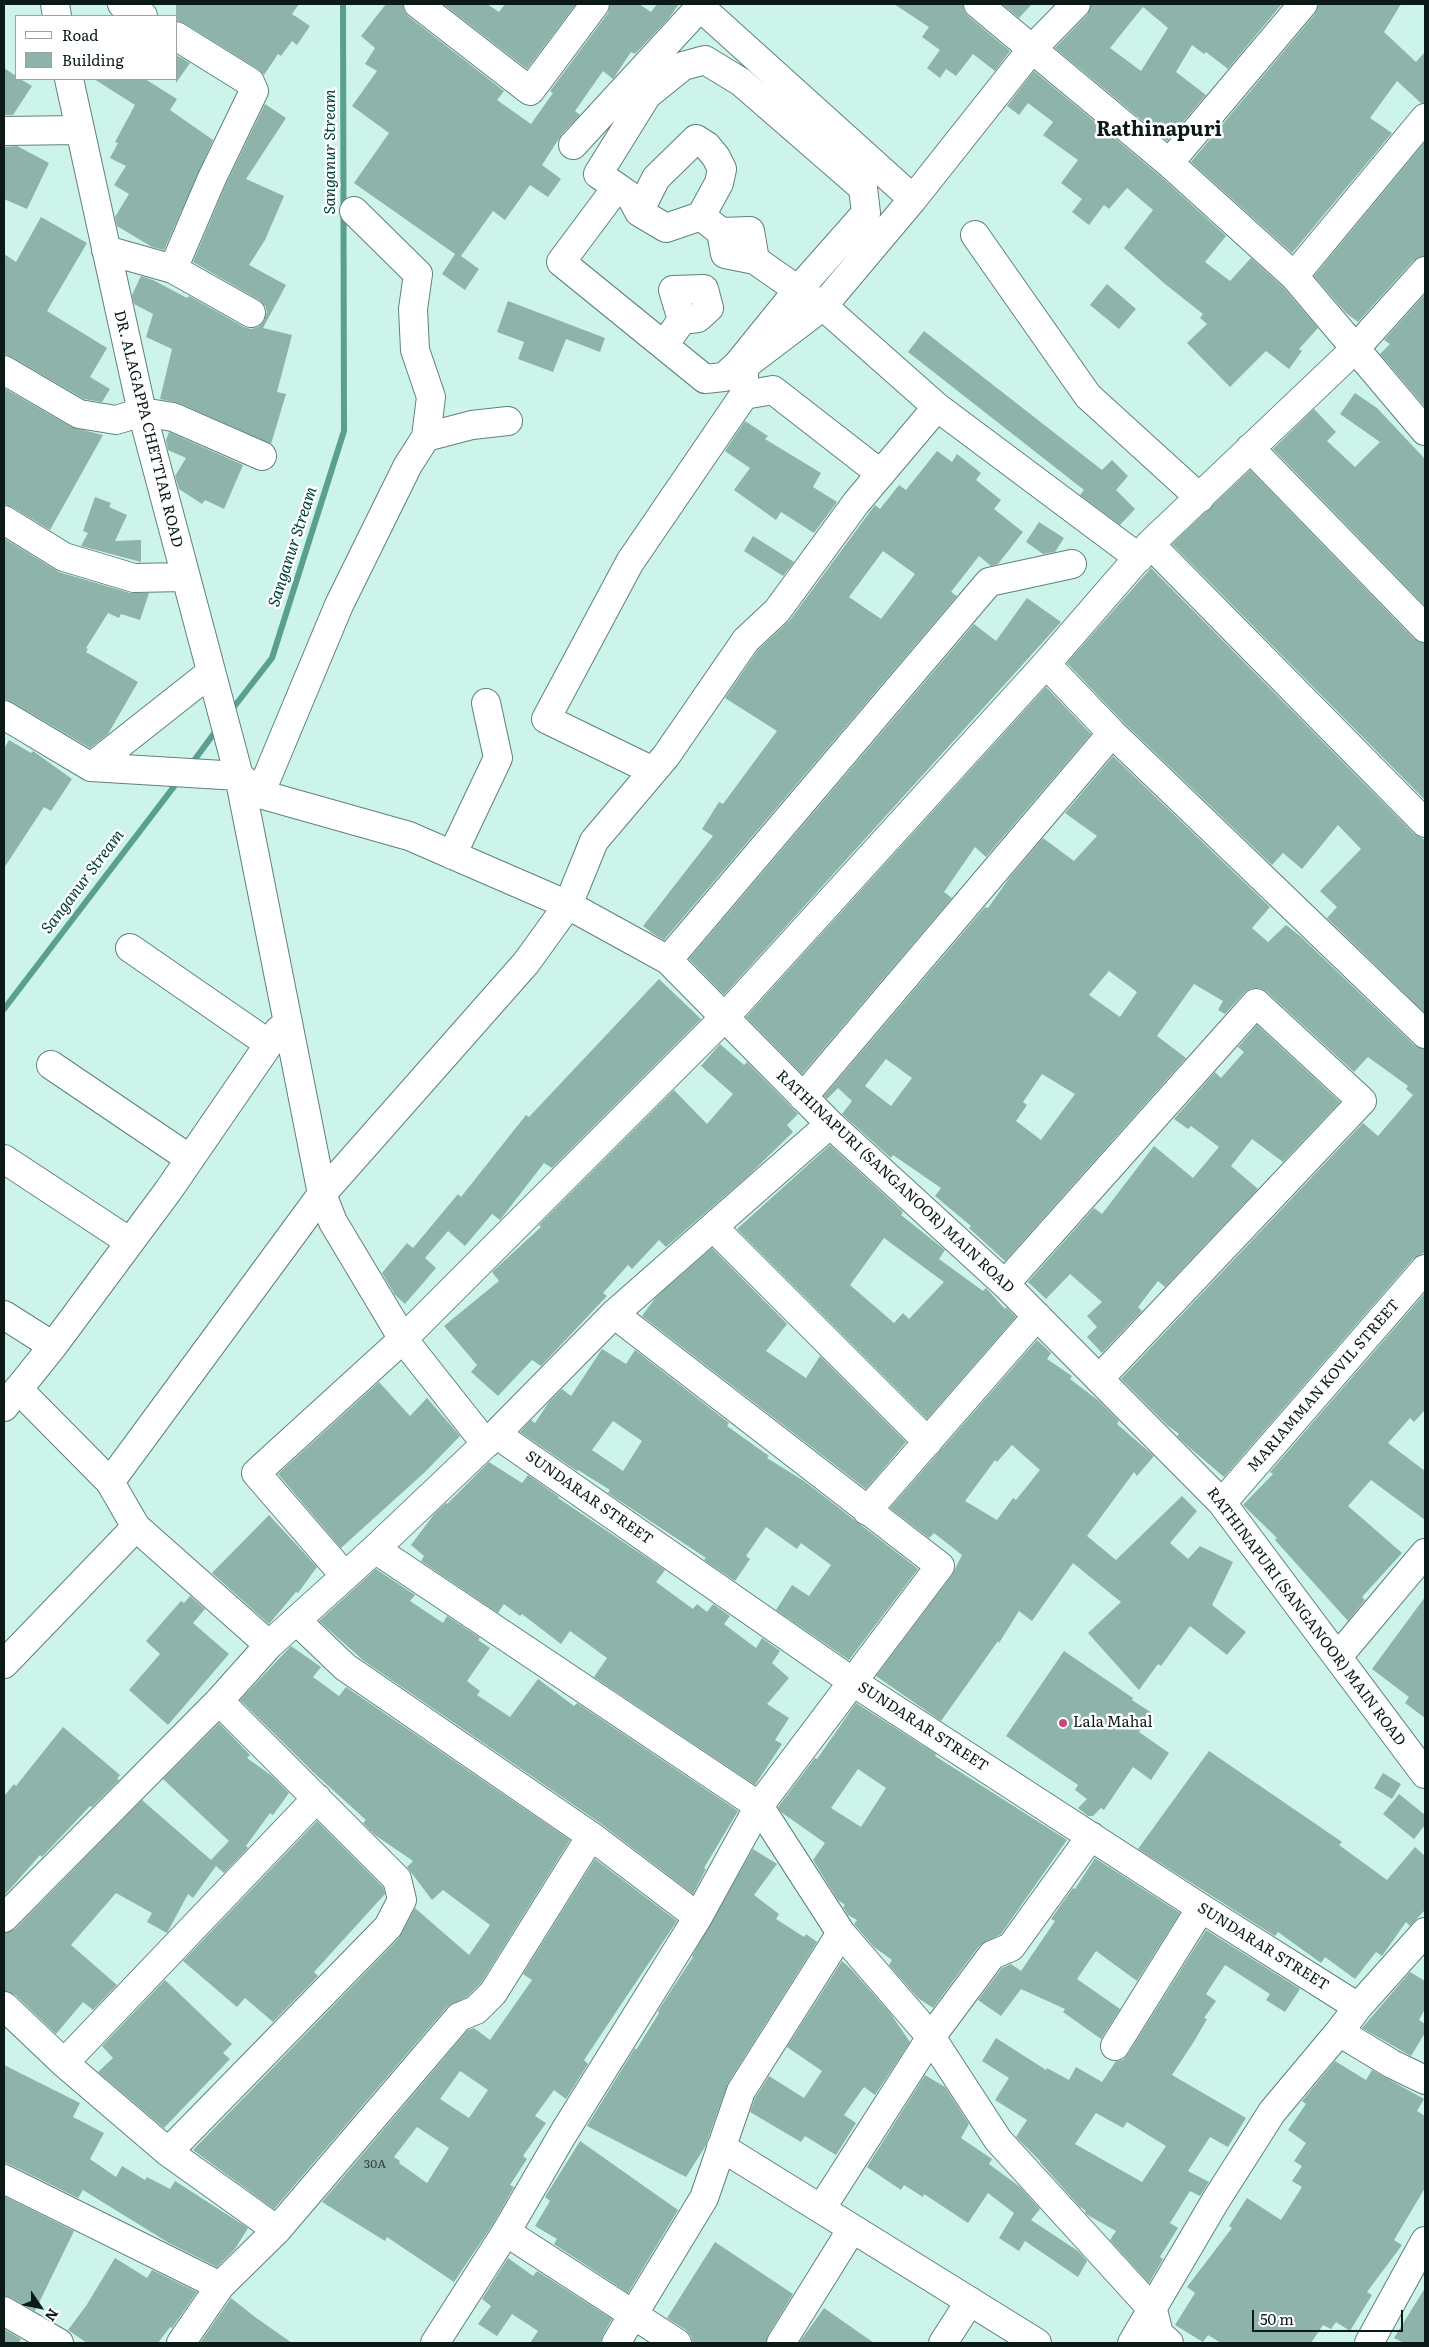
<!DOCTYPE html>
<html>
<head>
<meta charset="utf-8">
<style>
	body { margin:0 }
	#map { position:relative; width:1429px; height:2347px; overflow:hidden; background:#cdf4ea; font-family:Literata,serif }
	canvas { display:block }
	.frame { position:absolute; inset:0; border:5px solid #0c1a17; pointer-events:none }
	.legend { position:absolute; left:15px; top:15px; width:162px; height:65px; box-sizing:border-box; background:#fff; border:1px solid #9ea3a2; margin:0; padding:6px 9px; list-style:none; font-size:15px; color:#0c1a17 }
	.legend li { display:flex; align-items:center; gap:10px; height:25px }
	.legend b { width:25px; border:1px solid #9ea3a2 }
	.north { position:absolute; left:15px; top:2282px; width:50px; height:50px; -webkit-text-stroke:4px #fff; paint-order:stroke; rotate:124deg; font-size:14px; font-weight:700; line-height:20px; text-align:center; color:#0c1a17 }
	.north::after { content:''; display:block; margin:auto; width:18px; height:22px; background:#0c1a17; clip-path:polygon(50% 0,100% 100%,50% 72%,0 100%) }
	.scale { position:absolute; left:1252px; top:2310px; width:151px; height:22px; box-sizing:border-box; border:2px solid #0c1a17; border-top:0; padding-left:6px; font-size:15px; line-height:18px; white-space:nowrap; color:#0c1a17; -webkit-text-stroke:4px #fff; paint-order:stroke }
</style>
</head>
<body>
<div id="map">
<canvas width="1429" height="2347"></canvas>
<div class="frame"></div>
<ul class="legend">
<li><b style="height:6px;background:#fff"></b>Road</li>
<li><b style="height:14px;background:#8eb3aa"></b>Building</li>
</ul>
<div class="north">N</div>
<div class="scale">50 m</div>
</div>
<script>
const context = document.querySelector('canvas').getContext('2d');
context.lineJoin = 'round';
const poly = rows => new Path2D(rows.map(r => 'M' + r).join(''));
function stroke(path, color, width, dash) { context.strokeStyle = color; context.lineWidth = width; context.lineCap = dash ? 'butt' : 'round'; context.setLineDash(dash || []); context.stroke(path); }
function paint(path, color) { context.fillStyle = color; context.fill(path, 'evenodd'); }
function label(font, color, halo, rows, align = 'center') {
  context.font = font + ' Literata,serif'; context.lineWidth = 5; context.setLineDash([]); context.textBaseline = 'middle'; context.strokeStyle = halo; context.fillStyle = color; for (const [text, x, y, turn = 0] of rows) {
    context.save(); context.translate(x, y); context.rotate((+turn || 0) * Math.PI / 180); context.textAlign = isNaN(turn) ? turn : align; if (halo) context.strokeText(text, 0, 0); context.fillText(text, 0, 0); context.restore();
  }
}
stroke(poly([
	[230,712,272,658,344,431,343,4],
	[190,766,218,728],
	[4,1009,179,780]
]), '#5a9f90', 6);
paint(poly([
	[176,4,299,4,292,14,310,26,297,45,292,41,281,56,278,54,264,75,258,69,184,23,176,20],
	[386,4,403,4,404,10,408,16,504,91,497,100,531,124,553,93,550,91,608,13,610,4,639,4,651,12,657,4,679,4,669,18,635,54,631,52,613,79,603,71,575,111,580,115,562,134,542,165,561,179,548,197,530,185,505,220,493,211,461,256,479,269,465,290,442,274,455,254,354,183,389,133,352,106,377,71,365,64,375,48,361,36],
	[443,4,487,4,499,12,505,4,576,4,527,69],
	[894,4,963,4,964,10,968,16,1010,51,995,71,973,54,956,76,946,69,940,78,927,68,940,50,922,37,929,27],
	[1002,4,1032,4,1019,18],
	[1091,4,1279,4,1281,5,1228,69,1206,52,1204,54,1192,45,1176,72,1206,95,1167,141,1055,48,1087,15],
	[1143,7,1168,28,1141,71,1110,48],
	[1318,4,1401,4,1384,32,1416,62,1425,52,1425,103,1421,103,1397,81,1370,118,1392,133,1292,253,1191,162,1315,14],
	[176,55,190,63,176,83],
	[4,68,16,76,16,79,20,79,32,86,13,115,4,115],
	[1034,71,1159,175,1226,236,1205,262,1230,281,1251,258,1283,287,1318,328,1299,349,1302,351,1289,369,1266,351,1230,387,1187,343,1207,324,1200,318,1203,314,1165,284,1124,248,1153,210,1127,188,1109,209,1104,205,1089,225,1072,212,1082,199,1061,183,1078,160,1043,135,1053,122,1028,103,1019,115,1007,106],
	[94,79,145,79,177,99,170,110,213,140,164,250,152,247,117,226,115,217,129,194,114,185,126,166,110,158,118,143,115,142,135,105],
	[265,104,286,118,246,179,284,196,265,240,249,265,286,285,263,328,292,335,277,392,286,394,271,444,179,403,160,399,172,349,146,337,153,314,134,304,132,295,141,276,153,280,187,298,189,296,244,327,251,329,258,327,264,321,267,312,265,306,259,300,193,262,226,184],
	[1425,142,1425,256,1413,261,1358,322,1346,313,1314,276],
	[17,146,49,163,27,209,4,199,4,147],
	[41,217,87,243,47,311,107,348,90,377,110,389,102,402,84,399,12,357,4,354,4,254,16,262],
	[1107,284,1136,309,1119,329,1090,305],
	[1425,294,1425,407,1380,354,1390,344,1384,340],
	[508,301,605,338,600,352,566,339,553,372,518,359,524,342,497,332],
	[924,331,1102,470,1112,460,1128,476,1116,490,1135,509,1120,525,1080,495,1084,490,908,352],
	[4,388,71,427,103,435,50,530,12,507,4,504],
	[1355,393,1377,408,1425,459,1425,606,1273,449,1314,409,1336,432,1327,441,1355,467,1380,442,1340,414],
	[745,421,768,436,765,439,821,473,813,487,837,502,814,533,781,512,776,520,734,490,750,468,725,451],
	[169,432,243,465,224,509,205,500,202,504,179,489,175,476,186,458,168,450,166,440],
	[937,451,952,462,957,454,981,473,976,480,1001,500,994,509,1023,532,998,564,991,566,979,556,951,592,957,596,664,940,652,933,643,926,713,836,702,829,719,802,723,804,777,731,725,698,758,650,790,620,875,505,880,509,899,485,906,490],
	[883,551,915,574,881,619,849,597],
	[1250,470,1414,639,1425,643,1424,799,1172,544],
	[95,497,111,503,109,507,127,515,115,541,141,540,141,562,81,546,88,533,83,531],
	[1039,522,1064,538,1055,552,1043,554,1026,542],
	[753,536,794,562,783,576,744,551],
	[5,539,59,572,130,593,149,593,140,620,121,614,119,618,108,613,86,648,88,649,86,652,138,682,108,734,90,748,12,702,4,699],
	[1151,568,1414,834,1425,840,1425,1013,1327,918,1337,907,1320,891,1361,849,1338,825,1302,869,1283,853,1272,865,1123,722,1067,663],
	[1027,598,1061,622,724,995,689,959,974,624,996,641],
	[1046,687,1091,734,986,857,975,847,944,892,952,898,802,1074,746,1017],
	[9,740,31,753,33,751,72,779,51,811,44,807,4,868,4,749],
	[1113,756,1270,907,1252,928,1268,942,1286,925,1300,936,1414,1045,1425,1049,1425,1252,1413,1259,1224,1477,1190,1448,1177,1436,1179,1434,1167,1425,1121,1379,1363,1123,1378,1136,1413,1095,1406,1089,1408,1086,1368,1057,1354,1072,1267,992,1260,988,1252,988,1245,992,1225,1014,1218,1010,1223,1001,1194,984,1157,1036,1186,1058,1005,1261,969,1228,971,1226,935,1196,941,1188,893,1155,891,1158,842,1114,852,1101,838,1088,827,1099,824,1096,985,907,988,908,1010,877,1043,838,1074,861,1097,836,1065,813],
	[1109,971,1137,992,1120,1017,1089,995],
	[886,1059,912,1078,891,1106,865,1086],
	[1042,1074,1075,1094,1041,1140,1016,1121,1027,1105,1023,1102],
	[659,979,701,1019,552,1168,544,1163,500,1220,492,1214,465,1246,448,1231,425,1258,436,1268,405,1304,395,1295,382,1273,407,1243,413,1248,458,1194,461,1197,526,1115,529,1117],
	[1257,1025,1340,1102,1283,1162,1252,1139,1231,1166,1258,1189,1165,1287,1158,1281,1138,1307,1142,1311,1102,1353,1087,1337,1097,1327,1087,1316,1102,1302,1070,1274,1046,1299,1028,1282,1094,1208,1102,1214,1154,1146,1193,1178,1219,1147,1191,1126,1188,1129,1174,1119,1215,1072,1221,1078,1244,1052,1238,1047],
	[720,1044,744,1065,747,1062,798,1114,787,1125,793,1132,749,1175,666,1247,659,1240,632,1269,628,1265,603,1293,607,1296,541,1366,532,1360,498,1396,471,1372,477,1365,444,1326,499,1281,492,1272,541,1227,539,1225,674,1090,707,1124,733,1094,701,1066],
	[830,1145,903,1212,901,1215,945,1250,939,1259,983,1291,986,1288,1005,1309,1006,1307,1016,1317,927,1419,737,1229],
	[884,1238,944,1282,909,1319,903,1313,894,1323,850,1285],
	[712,1248,787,1324,766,1351,806,1378,820,1356,906,1442,866,1489,642,1316,656,1297],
	[1425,1293,1425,1410,1414,1422,1410,1418,1388,1443,1425,1471,1425,1520,1371,1480,1348,1506,1402,1553,1362,1597,1365,1600,1348,1621,1275,1540,1277,1538,1243,1505,1273,1474,1270,1472],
	[1037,1340,1051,1353,1047,1359,1072,1376,1070,1379,1099,1401,1119,1421,1117,1424,1154,1456,1137,1476,1134,1472,1087,1536,1116,1560,1182,1496,1197,1511,1170,1543,1188,1559,1200,1546,1233,1562,1212,1605,1246,1632,1227,1655,1190,1626,1161,1666,1158,1664,1139,1690,1088,1633,1121,1602,1073,1563,1032,1621,1019,1611,999,1643,998,1641,941,1721,876,1676,952,1575,962,1555,934,1533,929,1538,890,1508],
	[1012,1445,1040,1470,1016,1500,1013,1498,997,1520,965,1501,995,1460,997,1462],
	[602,1349,626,1364,635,1350,729,1423,727,1426,769,1456,767,1458,804,1481,918,1569,849,1660,776,1610,792,1585,809,1596,831,1565,801,1543,797,1549,766,1527,746,1556,750,1559,735,1581,704,1560,706,1558,608,1493,610,1490,578,1470,577,1471,520,1432,531,1420,535,1423,549,1402,562,1389,571,1396],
	[613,1421,642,1441,623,1471,592,1450],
	[379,1382,410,1416,427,1398,460,1436,425,1472,341,1548,278,1474],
	[489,1462,522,1483,528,1475,559,1497,558,1498,665,1570,656,1582,693,1609,697,1604,707,1612,713,1604,730,1616,724,1624,756,1648,762,1638,780,1651,772,1663,789,1678,767,1704,789,1718,775,1740,782,1744,755,1785,594,1677,607,1658,570,1631,561,1644,522,1614,520,1616,504,1604,498,1613,421,1561,424,1556,411,1545,435,1513,446,1503,447,1504],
	[269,1515,317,1567,298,1593,296,1592,269,1624,212,1573],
	[376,1569,415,1595,410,1601,443,1623,447,1616,480,1638,478,1640,490,1648,467,1681,480,1691,477,1695,510,1717,538,1679,574,1706,577,1703,738,1811,704,1868,706,1869,693,1894,600,1823,364,1661,319,1621],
	[190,1596,205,1609,193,1623,229,1654,168,1725,129,1690,160,1654,146,1641,181,1601,184,1603],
	[1425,1597,1425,1718,1405,1703,1409,1697,1372,1669],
	[291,1646,321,1667,313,1677,339,1696,346,1687,570,1840,481,1983,467,1997,447,2007,274,2209,193,2150,399,1938,415,1908,469,1955,490,1925,443,1890,432,1900,407,1867,413,1861,375,1835,363,1823,366,1820,313,1772,240,1700],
	[1064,1651,1133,1698,1132,1700,1152,1713,1139,1732,1169,1753,1151,1780,1133,1767,1104,1810,1101,1808,1093,1816,1088,1816,1078,1808,1087,1799,1075,1790,1078,1785,1006,1736],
	[856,1703,936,1754,935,1756,1067,1840,1001,1934,979,1946,933,2008,918,1998,889,1965,892,1960,874,1947,854,1924,857,1920,848,1915,843,1907,845,1905,838,1900,813,1860,825,1843,781,1812,778,1807,815,1758,817,1759],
	[858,1769,886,1788,861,1827,831,1808],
	[219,1723,250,1755,247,1758,272,1776,289,1793,273,1815,270,1813,246,1846,248,1848,224,1873,216,1866,193,1898,188,1894,167,1933,147,1922,152,1913,116,1893,71,1945,117,1985,93,2010,83,2002,56,2034,15,1995,4,1991,4,1933,15,1929,142,1800,211,1860,229,1841,163,1779],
	[63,1727,120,1775,117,1779,119,1780,92,1807,90,1806,42,1857,40,1855,4,1896,4,1796,14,1784,16,1786],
	[1209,1751,1342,1842,1339,1845,1387,1880,1415,1847,1425,1856,1425,1910,1410,1926,1406,1922,1382,1956,1376,1952,1355,1979,1325,1957,1321,1963,1278,1932,1275,1936,1138,1849],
	[1383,1773,1401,1784,1392,1799,1374,1788],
	[1399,1794,1425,1815,1425,1825,1414,1839,1383,1814],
	[317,1821,383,1887,385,1894,314,1972,318,1976,273,2022,245,1998,237,2007,183,1961],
	[753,1849,777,1864,754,1895,779,1914,776,1919,804,1937,806,1934,817,1942,728,2083,705,2147,686,2177,587,2126,635,2048,636,2050,659,2013,658,2011,676,1983,693,1957,692,1956],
	[1095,1858,1180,1913,1137,1981,1096,1951,1077,1979,1120,2009,1101,2039,1063,2012,1065,2009,1021,1989,1001,2016,978,2000,1002,1968,1011,1964,1021,1971,1055,1921,1051,1919,1073,1888,1075,1889],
	[595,1859,677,1921,584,2060,588,2064,566,2099,554,2090,535,2116,546,2123,523,2156,527,2159,510,2185,514,2187,493,2224,454,2282,387,2237,385,2241,322,2202,468,2030,474,2028,490,2040,532,1980,523,1974],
	[460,2071,488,2090,469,2118,440,2099],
	[417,2127,449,2148,427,2183,399,2163,400,2161,394,2157],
	[1206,1930,1300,1989,1285,2012,1266,2000,1270,1994,1225,1965,1206,1994,1216,2001,1204,2018,1207,2019,1193,2043,1172,2075,1246,2118,1228,2147,1210,2137,1188,2171,1209,2182,1200,2196,1190,2191,1170,2223,1178,2228,1160,2257,1163,2259,1149,2283,1110,2240,1116,2231,1086,2214,1085,2210,1080,2207,1040,2162,1040,2161,1016,2137,1027,2120,995,2100,1009,2078,982,2061,996,2038,1046,2070,1047,2068,1069,2080,1076,2067,1102,2082,1116,2061,1123,2060,1128,2054],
	[1096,2113,1123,2128,1127,2122,1166,2146,1142,2182,1075,2144],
	[842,1961,851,1969,890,2013,910,2042,875,2095,864,2087,844,2115,856,2123,836,2155,805,2136,801,2142,750,2112,755,2098,769,2076,804,2098,822,2071,787,2047],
	[1410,1972,1425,1981,1425,2009,1419,2020,1425,2024,1425,2033,1411,2056,1362,2028],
	[165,1980,232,2044,223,2053,230,2059,164,2128,98,2072,113,2058,102,2046],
	[1335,2061,1366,2080,1372,2070,1424,2099,1417,2111,1425,2116,1425,2188,1394,2240,1402,2245,1367,2292,1372,2295,1350,2331,1336,2322,1331,2329,1323,2325,1311,2343,1221,2343,1208,2335,1203,2342,1175,2325,1195,2293,1187,2287,1232,2228,1229,2226,1247,2198,1281,2220,1302,2187,1292,2181,1302,2166,1294,2161,1306,2143,1288,2130,1306,2104,1302,2101],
	[4,2065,80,2103,73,2117,104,2133,90,2159,116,2177,122,2166,145,2180,147,2177,170,2189,175,2181,248,2228,235,2249,217,2267,169,2243,83,2190,78,2198,11,2165,4,2163],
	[925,2075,945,2087,969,2124,961,2138,992,2159,989,2164,1020,2187,1040,2209,1031,2220,1078,2251,1087,2261,1078,2277,1025,2241,1019,2251,999,2238,1014,2213,988,2193,968,2223,924,2194,923,2197,904,2185,901,2190,867,2167],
	[580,2141,678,2210,628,2293,554,2244,557,2239,535,2226,550,2201,545,2197],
	[4,2196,74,2231,35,2311,12,2298,4,2295],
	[715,2242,793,2294,768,2335,766,2343,693,2343,691,2336,686,2330,667,2318],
	[115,2258,147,2278,152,2270,197,2292,172,2328,170,2327,158,2343,87,2343,68,2330,86,2306],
	[508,2258,533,2276,537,2271,612,2319,603,2335,600,2343,530,2343,538,2331,512,2314,497,2336,478,2324,491,2306,482,2299],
	[1425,2288,1425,2343,1404,2343,1394,2338],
	[231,2298,255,2317,292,2343,200,2343],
	[824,2308,874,2343,799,2343],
	[4,2329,21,2339,19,2343,4,2343]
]), '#8eb3aa');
const minor = poly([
	[55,4,57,16],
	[122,4,143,16],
	[418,4,530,91,595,4],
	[697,4,913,199],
	[978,4,1169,163,1294,276,1425,431],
	[69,79,142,412,239,776,322,1194,333,1222,403,1339,486,1444],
	[4,131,79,130],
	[573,145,700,7],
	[1169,163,1303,4],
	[617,187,561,262,705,379,724,377,738,364,798,290,866,213,863,188,741,82,705,60,683,66,647,95,598,174,617,187,631,197,639,212,666,228,701,216,721,232,725,254,755,260,798,290,823,306,744,366,744,395,630,562,546,719,653,771],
	[639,212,656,178,696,139,707,146,716,157,722,169,719,183,701,216],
	[721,232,750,231,755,260],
	[975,235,1088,396,1200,498],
	[106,250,173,269,251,313],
	[173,269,212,178,254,91,250,82,176,36],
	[1294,276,1425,118],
	[664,345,682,320,698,318,709,308,704,289,673,290,682,320],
	[4,370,79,414,116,420,142,412,173,417,262,456],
	[744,395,773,390,881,474],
	[937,407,1139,558],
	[426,437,472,425,508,421],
	[1250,448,1425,628],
	[4,520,64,557,134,578,185,577],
	[1150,544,1425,823],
	[1046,664,1112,733,1425,1034],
	[4,715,91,767,239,776,260,794,409,836,568,905,668,960,830,1124,1005,1284,1222,1503,1425,1774],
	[91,767,210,673],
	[260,794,339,605,408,465,426,437,431,397,415,350,413,309,418,274,354,211],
	[452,855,498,758,486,703],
	[130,948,269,1044,279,1030],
	[668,960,989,582,1072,564],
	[51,1065,190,1159],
	[803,1097,1112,733],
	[4,1159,130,1242],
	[713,1227,928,1442],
	[1005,1284,1256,1003,1362,1101,1099,1379],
	[4,1315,53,1346],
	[4,1407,53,1346,168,1191,269,1044],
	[496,1434,853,1682,1201,1908,1358,2007],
	[110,1482,322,1194,526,963,568,905,594,841,666,756,746,640,777,611,856,503,937,407,823,306,913,199,1032,49,1076,4],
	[1222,1503,1425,1269],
	[867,1511,1037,1316],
	[136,1527,269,1645],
	[375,1549,759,1806,841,1933,931,2037,998,2140,1153,2310,1159,2334,1169,2343],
	[345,1576,256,1473,403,1339,725,1017,1046,664,1150,544,1355,349,1425,271],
	[297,1621,345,1667,591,1836,698,1917],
	[1346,1647,1425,1553],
	[4,1664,136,1527,110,1482,18,1389],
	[4,1918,219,1701,269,1645,375,1549,496,1434,614,1314,830,1124],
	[4,2006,64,2063,168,2152,277,2230],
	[1339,2032,1392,2064,1425,2080],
	[1115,2046,1201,1908],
	[64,2063,317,1798],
	[721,2147,821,2209],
	[168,2152,388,1927,402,1900,397,1879,219,1701],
	[4,2179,220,2286],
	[506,2232,677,2343],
	[4,2311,59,2343],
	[181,2343,220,2286,277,2230,459,2017,476,2010,493,1993,591,1836],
	[435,2343,506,2232,563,2134,698,1917,759,1806,940,1566,614,1314],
	[616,2343,704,2198,741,2091,841,1933],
	[781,2343,852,2229],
	[943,2343,970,2301],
	[1037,2343,821,2209,931,2037,992,1955,1011,1947,1091,1836],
	[1132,2343,1216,2200,1272,2112,1339,2032,1358,2007,1425,1932],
	[1369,2343,1425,2241]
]);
stroke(minor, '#5f827a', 30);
stroke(minor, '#fff', 28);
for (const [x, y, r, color] of [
	[1063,1723,5,"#cd447e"]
]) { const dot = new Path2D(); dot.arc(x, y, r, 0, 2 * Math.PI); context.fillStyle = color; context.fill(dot); stroke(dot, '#fff', 2); }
label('12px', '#2c403c', null, [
	["30A",375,2164]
]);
label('15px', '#0c1a17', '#fff', [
	["DR. ALAGAPPA CHETTIAR ROAD",148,429,76],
	["RATHINAPURI (SANGANOOR) MAIN ROAD",895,1182,43],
	["MARIAMMAN KOVIL STREET",1324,1386,-49],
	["SUNDARAR STREET",589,1498,35],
	["RATHINAPURI (SANGANOOR) MAIN ROAD",1306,1617,53],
	["SUNDARAR STREET",923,1727,33],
	["SUNDARAR STREET",1263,1947,32]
]);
label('15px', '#0c1a17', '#fff', [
	["Lala Mahal",1073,1723]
], 'left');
label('italic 16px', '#014238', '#fff', [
	["Sanganur Stream",330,152,-90],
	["Sanganur Stream",293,547,-72],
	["Sanganur Stream",83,882,-53]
]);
label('bold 20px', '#0c1a17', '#fff', [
	["Rathinapuri",1159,130]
]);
</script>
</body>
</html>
